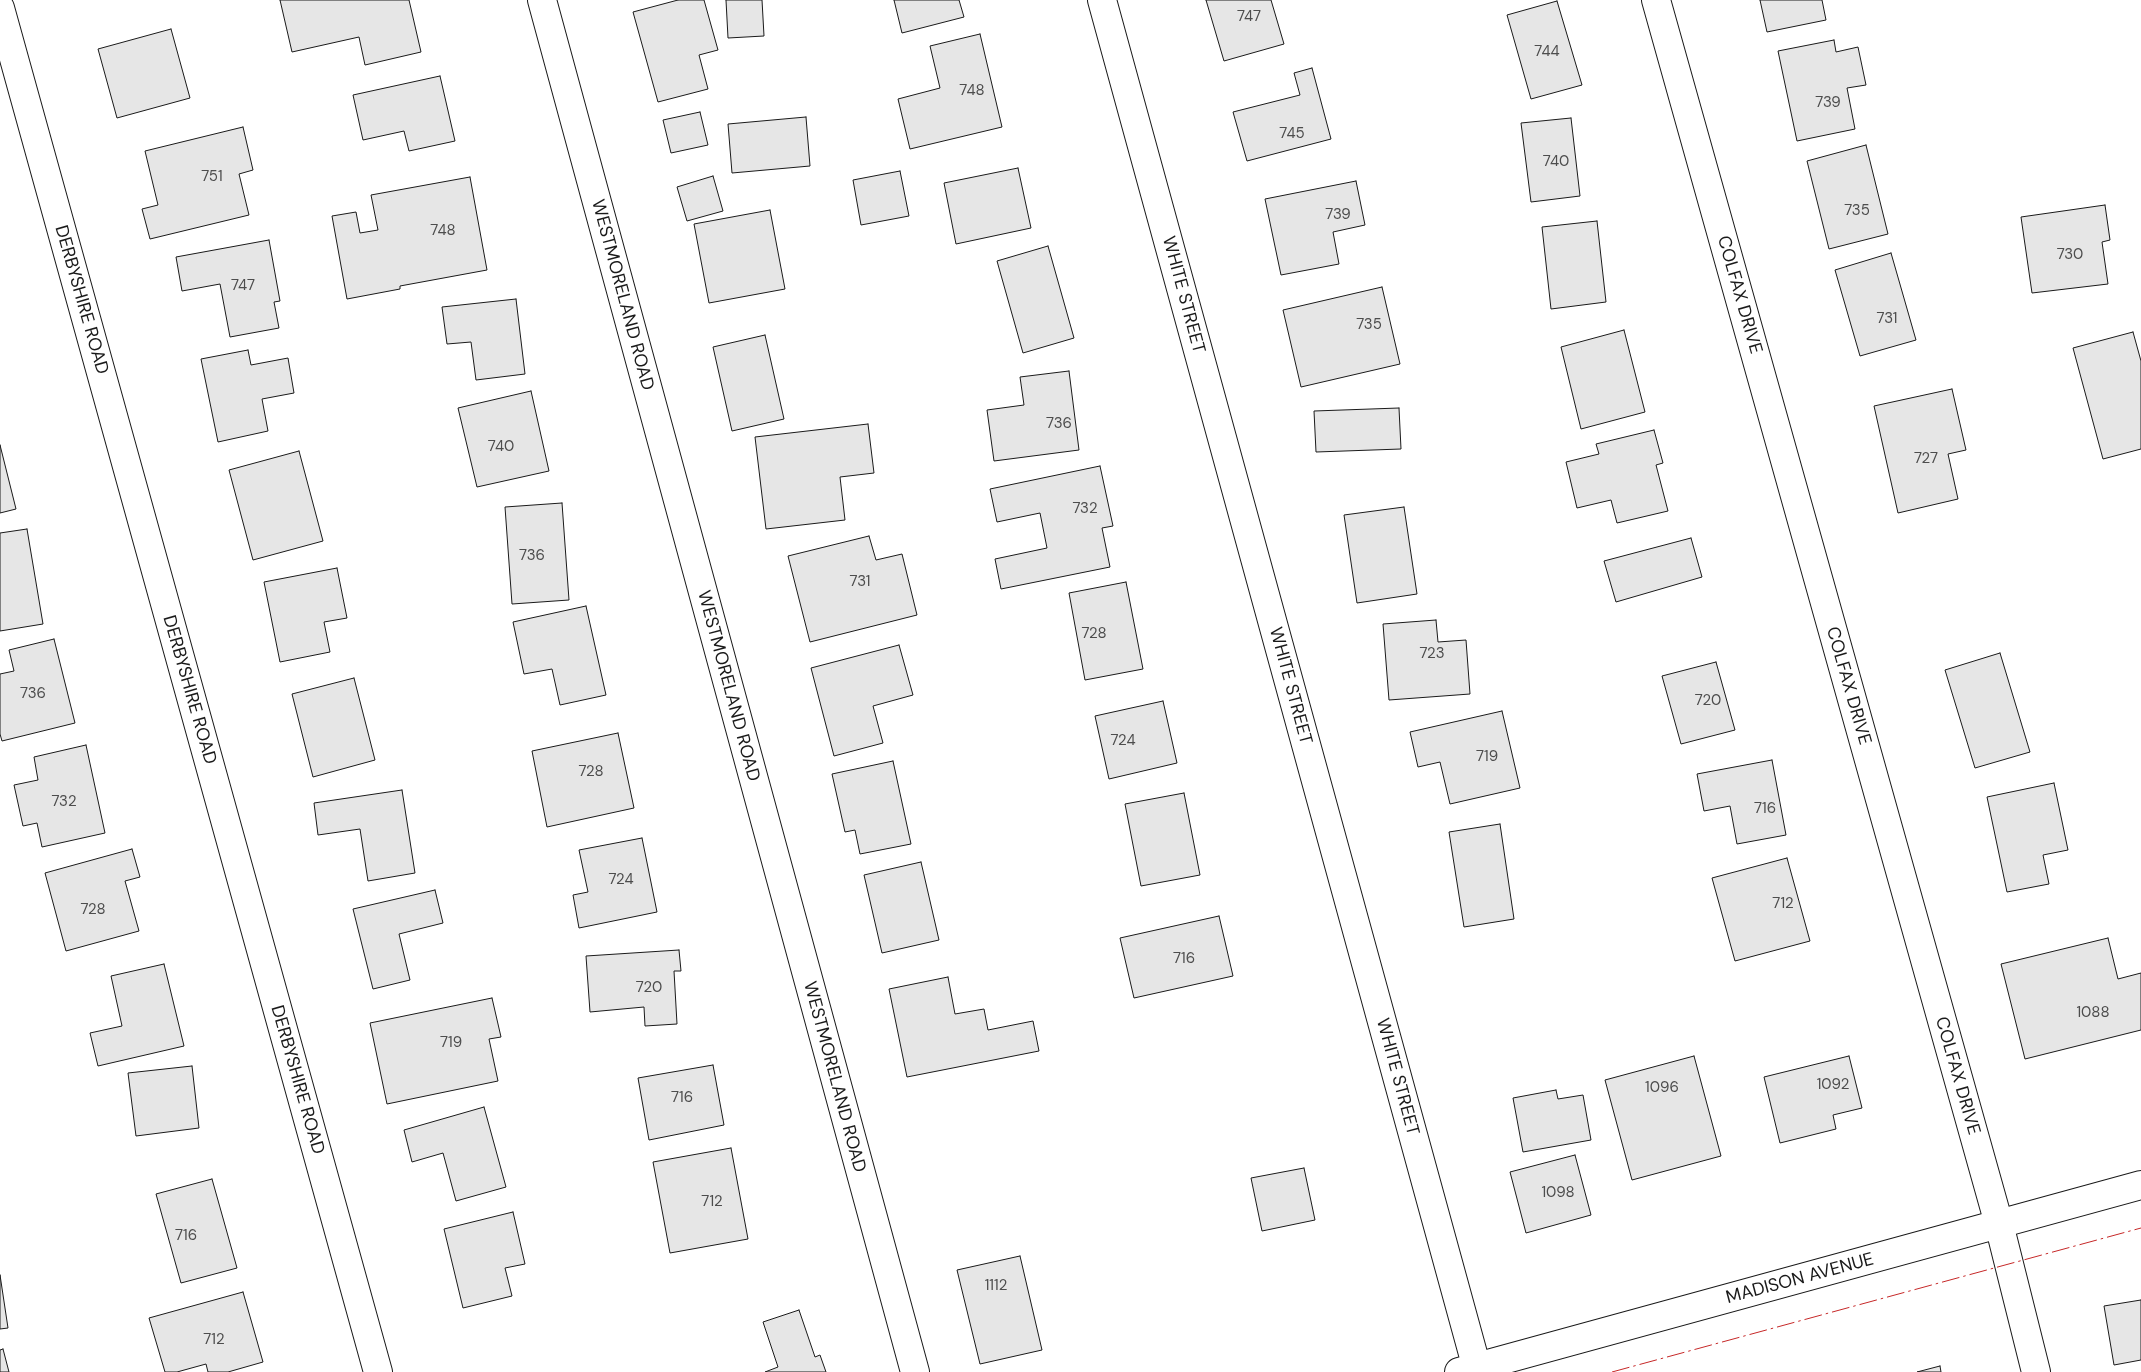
<!DOCTYPE html>
<html>
<head>
<meta charset="utf-8">
<style>
	body { margin:0 }
	canvas { display:block; background:#fff }
</style>
</head>
<body>
<canvas width="2141" height="1372"></canvas>
<script>
const context = document.querySelector('canvas').getContext('2d');
context.lineJoin = 'round';
function paint(path, color) { context.fillStyle = color; context.fill(path, 'evenodd'); }
const poly = rows => new Path2D(rows.map(r => 'M' + r).join(''));
function stroke(path, color, width, dash) { context.strokeStyle = color; context.lineWidth = width; context.lineCap = dash ? 'butt' : 'round'; context.setLineDash(dash || []); context.stroke(path); }
function label(font, color, halo, rows, align = 'center') {
  context.font = font + ' "DM Sans",sans-serif'; context.lineWidth = 4; context.setLineDash([]); context.textBaseline = 'middle'; context.strokeStyle = halo; context.fillStyle = color; for (const [text, x, y, turn = 0] of rows) {
    context.save(); context.translate(x, y); context.rotate((+turn || 0) * Math.PI / 180); context.textAlign = isNaN(turn) ? turn : align; if (halo) context.strokeText(text, 0, 0); context.fillText(text, 0, 0); context.restore();
  }
}
const building = poly([
	[280,0,409,0,421,52,365,65,359,37,292,52,280,0],
	[678,0,704,0,718,50,699,55,708,89,658,102,633,12,678,0],
	[726,0,762,0,764,36,728,38,726,0],
	[894,0,959,0,964,17,902,33,894,0],
	[1206,0,1271,0,1284,44,1224,61,1206,0],
	[1760,0,1822,0,1826,20,1767,32,1760,0],
	[1557,1,1582,85,1531,99,1507,15,1557,1],
	[171,29,190,98,117,118,98,49,171,29],
	[980,34,1002,127,910,149,898,99,940,88,930,46,980,34],
	[1834,40,1836,52,1858,47,1866,85,1847,88,1855,129,1797,141,1778,51,1834,40],
	[1312,68,1331,139,1247,161,1233,112,1300,95,1294,73,1312,68],
	[440,76,455,141,409,151,404,131,363,140,353,95,440,76],
	[700,112,708,145,671,153,663,120,700,112],
	[806,117,810,166,732,173,728,124,806,117],
	[1571,118,1580,196,1531,202,1521,123,1571,118],
	[243,127,253,170,239,174,249,215,150,239,142,209,158,205,145,151,243,127],
	[1866,145,1888,234,1829,249,1807,161,1866,145],
	[1018,168,1031,228,956,244,944,183,1018,168],
	[900,171,909,216,861,225,853,180,900,171],
	[713,176,723,211,687,221,677,187,713,176],
	[470,177,487,270,400,286,400,289,347,299,332,216,356,212,360,233,378,230,371,195,470,177],
	[1356,181,1365,225,1333,232,1339,264,1281,275,1265,199,1356,181],
	[2105,205,2110,240,2102,242,2108,284,2032,293,2021,217,2105,205],
	[770,210,785,289,709,303,694,224,770,210],
	[1597,221,1606,302,1551,309,1542,227,1597,221],
	[269,240,280,301,274,302,279,328,230,337,220,284,182,291,176,257,269,240],
	[1048,246,1074,338,1023,353,997,261,1048,246],
	[1891,253,1916,340,1860,356,1835,270,1891,253],
	[1382,287,1400,364,1301,387,1283,310,1382,287],
	[516,299,525,374,476,380,471,342,447,344,442,307,516,299],
	[1624,330,1645,412,1581,429,1561,347,1624,330],
	[2133,332,2141,361,2141,449,2103,459,2073,348,2133,332],
	[765,335,784,419,732,431,713,347,765,335],
	[248,350,251,365,288,358,294,393,262,399,268,431,218,442,201,359,248,350],
	[1069,371,1079,450,994,461,987,410,1024,405,1020,377,1069,371],
	[1952,389,1966,450,1948,454,1958,499,1898,513,1874,406,1952,389],
	[531,391,549,471,477,487,458,408,531,391],
	[1399,408,1401,449,1316,452,1314,411,1399,408],
	[868,424,874,473,840,477,845,520,766,529,755,437,868,424],
	[1654,430,1663,463,1656,465,1668,511,1617,523,1611,500,1577,508,1566,462,1599,454,1596,444,1654,430],
	[0,445,16,509,0,513,0,445],
	[299,451,323,541,253,560,229,470,299,451],
	[1100,466,1113,526,1102,528,1110,567,1001,589,995,559,1047,548,1040,513,997,522,990,489,1100,466],
	[562,503,569,600,512,604,505,507,562,503],
	[1404,507,1417,594,1357,603,1344,515,1404,507],
	[27,529,43,624,0,631,0,533,27,529],
	[869,536,876,560,902,554,917,615,810,642,788,556,869,536],
	[1691,538,1702,577,1616,602,1604,561,1691,538],
	[337,568,347,618,324,622,330,652,280,662,264,582,337,568],
	[1126,582,1143,669,1085,680,1069,593,1126,582],
	[586,606,606,695,560,705,552,669,524,674,513,622,586,606],
	[1436,620,1438,642,1466,640,1470,694,1389,700,1383,624,1436,620],
	[54,639,75,723,2,741,0,734,0,674,14,671,9,650,54,639],
	[899,645,913,695,873,706,883,743,834,756,811,668,899,645],
	[2000,653,2030,752,1975,768,1945,670,2000,653],
	[1716,662,1735,730,1681,744,1662,676,1716,662],
	[354,678,375,760,313,777,292,694,354,678],
	[1163,701,1177,763,1109,779,1095,716,1163,701],
	[1502,711,1520,788,1450,804,1440,762,1418,767,1410,732,1502,711],
	[618,733,634,808,547,827,532,751,618,733],
	[86,745,105,833,42,847,37,823,23,826,14,785,38,780,34,757,86,745],
	[1772,760,1786,835,1737,844,1730,806,1704,811,1697,774,1772,760],
	[893,761,911,844,860,854,855,830,845,832,832,774,893,761],
	[2054,783,2068,850,2043,855,2049,884,2007,892,1987,797,2054,783],
	[402,790,415,873,368,881,360,829,318,835,314,803,402,790],
	[1184,793,1200,875,1141,886,1125,804,1184,793],
	[1500,824,1514,919,1464,927,1449,832,1500,824],
	[642,838,657,912,579,928,573,895,588,892,579,850,642,838],
	[132,849,140,877,125,881,139,931,66,951,45,873,132,849],
	[1787,858,1810,941,1735,961,1712,878,1787,858],
	[921,862,939,940,882,953,864,875,921,862],
	[435,890,443,923,399,934,410,980,373,989,353,909,435,890],
	[1219,916,1233,976,1134,998,1120,938,1219,916],
	[2108,938,2118,979,2141,973,2141,1030,2025,1059,2001,964,2108,938],
	[679,950,681,971,674,971,677,1024,645,1026,644,1007,590,1012,586,956,679,950],
	[164,964,184,1046,98,1066,90,1033,122,1026,111,976,164,964],
	[948,977,955,1014,984,1009,988,1030,1033,1021,1039,1051,907,1077,889,989,948,977],
	[492,998,501,1037,489,1039,498,1081,387,1104,370,1023,492,998],
	[1694,1056,1721,1156,1632,1180,1605,1080,1694,1056],
	[1849,1056,1862,1108,1833,1115,1836,1129,1780,1143,1764,1077,1849,1056],
	[713,1065,724,1125,649,1140,638,1078,713,1065],
	[192,1066,199,1128,136,1136,128,1073,192,1066],
	[1556,1090,1558,1099,1583,1095,1591,1140,1523,1152,1513,1098,1556,1090],
	[484,1107,506,1187,456,1201,443,1153,412,1162,404,1130,484,1107],
	[731,1148,748,1239,670,1253,653,1162,731,1148],
	[1575,1155,1591,1215,1526,1233,1510,1172,1575,1155],
	[1304,1168,1315,1220,1262,1231,1251,1178,1304,1168],
	[212,1179,237,1268,181,1283,156,1194,212,1179],
	[513,1212,525,1264,505,1268,512,1296,463,1308,444,1229,513,1212],
	[1020,1256,1042,1350,980,1364,957,1270,1020,1256],
	[0,1275,8,1328,0,1329,0,1275],
	[243,1292,263,1362,228,1372,208,1372,206,1364,177,1372,165,1372,149,1318,243,1292],
	[2141,1300,2141,1360,2114,1365,2104,1306,2141,1300],
	[799,1310,815,1357,820,1355,826,1372,765,1372,778,1367,763,1322,799,1310],
	[3,1349,9,1372,0,1372,0,1350,3,1349],
	[1940,1366,1941,1372,1917,1372,1940,1366]
]);
paint(building, '#e6e6e6');
stroke(building, '#1a1a1a', 1);
const street = poly([
	[542,0,915,1372],
	[1656,0,1999,1224,2036,1372],
	[0,8,378,1372],
	[1459,1372,1477,1367]
]);
const secondary = poly([
	[1102,0,1478,1372],
	[1477,1367,2141,1185]
]);
stroke(street, '#1a1a1a', 30);
stroke(secondary, '#1a1a1a', 30);
stroke(street, '#fff', 28);
stroke(secondary, '#fff', 28);
stroke(poly([
	[1612,1372,2141,1228]
]), '#c62828', 1, [18, 4, 2.5, 4]);
label('15px', '#4d4d4d', null, [
	["747",1249,17],
	["744",1547,52],
	["748",972,91],
	["739",1828,103],
	["745",1292,134],
	["740",1556,162],
	["751",212,177],
	["735",1857,211],
	["739",1338,215],
	["748",443,231],
	["730",2070,255],
	["747",243,286],
	["731",1887,319],
	["735",1369,325],
	["736",1059,424],
	["740",501,447],
	["727",1926,459],
	["732",1085,509],
	["736",532,556],
	["731",860,582],
	["728",1094,634],
	["723",1432,654],
	["736",33,694],
	["720",1708,701],
	["724",1123,741],
	["719",1487,757],
	["728",591,772],
	["732",64,802],
	["716",1765,809],
	["724",621,880],
	["712",1783,904],
	["728",93,910],
	["716",1184,959],
	["720",649,988],
	["1088",2093,1013],
	["719",451,1043],
	["1092",1833,1085],
	["1096",1662,1088],
	["716",682,1098],
	["1098",1558,1193],
	["712",712,1202],
	["716",186,1236],
	["1112",996,1286],
	["712",214,1340]
]);
label('18px', '#1a1a1a', '#fff', [
	["WESTMORELAND ROAD",622,295,75],
	["WHITE STREET",1183,295,75],
	["COLFAX DRIVE",1739,295,74],
	["DERBYSHIRE ROAD",81,300,74],
	["WESTMORELAND ROAD",728,686,75],
	["WHITE STREET",1290,686,75],
	["COLFAX DRIVE",1848,686,74],
	["DERBYSHIRE ROAD",189,690,74],
	["COLFAX DRIVE",1957,1076,74],
	["WESTMORELAND ROAD",834,1077,75],
	["WHITE STREET",1397,1077,75],
	["DERBYSHIRE ROAD",297,1080,74],
	["MADISON AVENUE",1800,1279,-15]
]);
</script>
</body>
</html>
